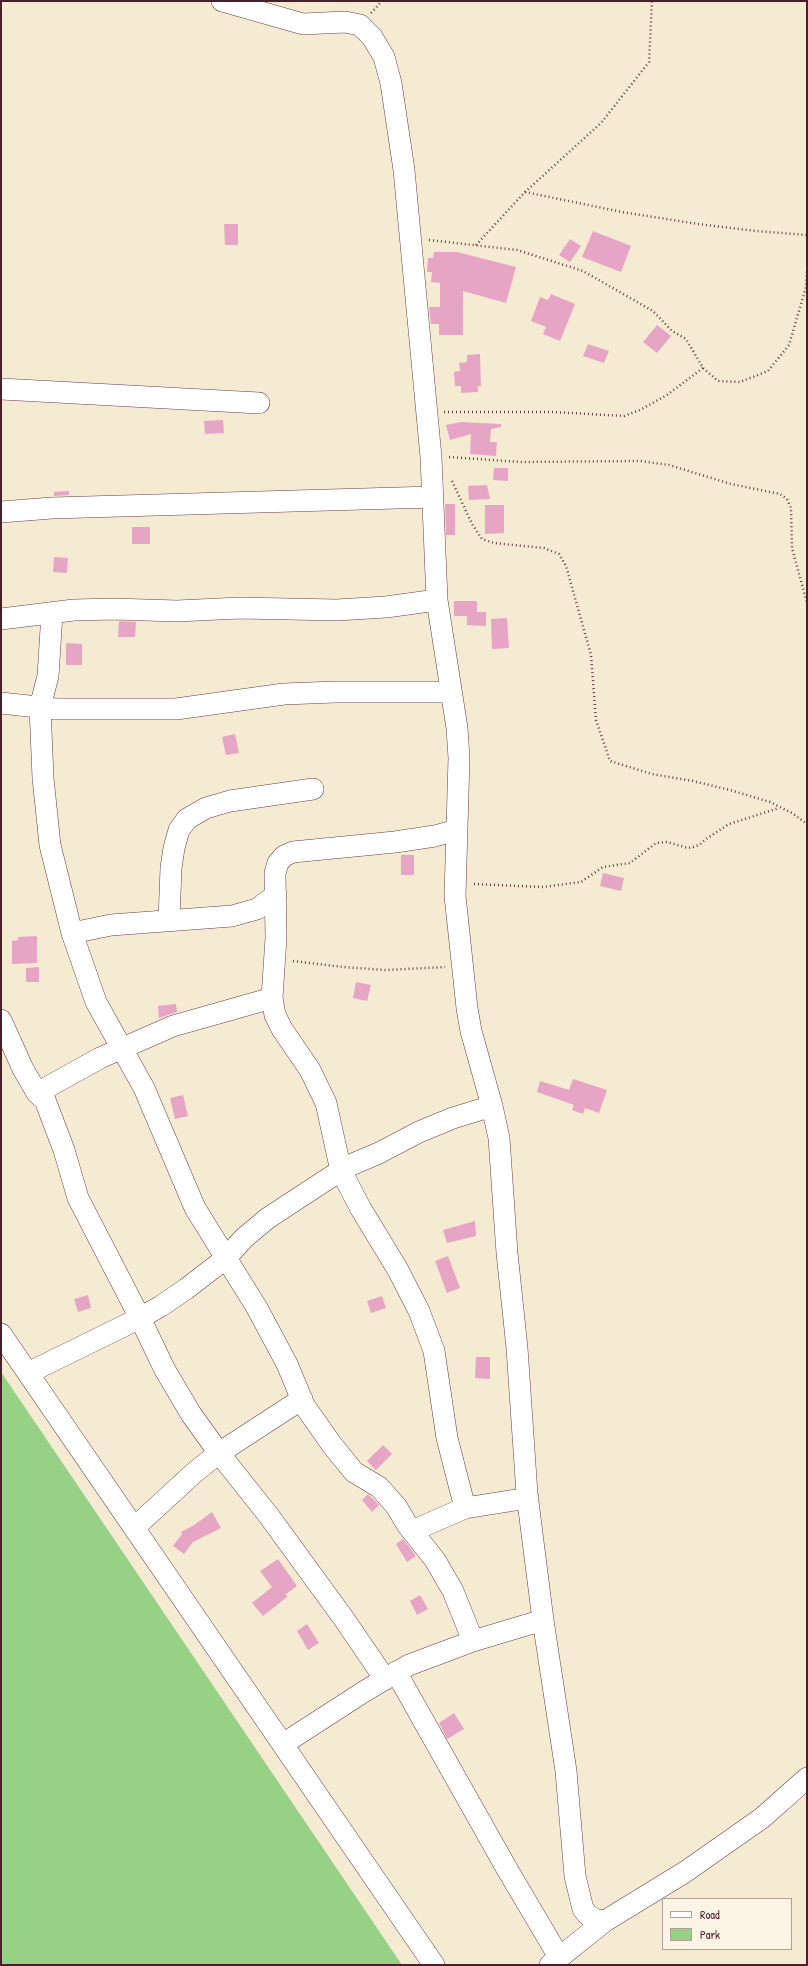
<!DOCTYPE html>
<html>
<head>
<meta charset="utf-8">
<style>
	body { margin:0 }
	#map { position:relative; width:808px; height:1966px; overflow:hidden; background:#f5ebd2; font-family:"Patrick Hand",sans-serif }
	canvas { display:block }
	.frame { position:absolute; inset:0; border:2px solid #4a1f2b; pointer-events:none }
	.legend { position:absolute; left:662px; top:1898px; width:130px; height:52px; box-sizing:border-box; background:#fcf5e5; border:1px solid #b59f9b; margin:0; padding:5px 7px; list-style:none; font-size:12px; color:#4a1f2b }
	.legend li { display:flex; align-items:center; gap:8px; height:20px }
	.legend b { width:20px; border:1px solid #b59f9b }
</style>
</head>
<body>
<div id="map">
<canvas width="808" height="1966"></canvas>
<div class="frame"></div>
<ul class="legend">
<li><b style="height:5px;background:#fff"></b>Road</li>
<li><b style="height:11px;background:#96d185"></b>Park</li>
</ul>
</div>
<script>
const context = document.querySelector('canvas').getContext('2d');
context.lineJoin = 'round';
function paint(path, color) { context.fillStyle = color; context.fill(path, 'evenodd'); }
const poly = rows => new Path2D(rows.map(r => 'M' + r).join(''));
function stroke(path, color, width, dash) { context.strokeStyle = color; context.lineWidth = width; context.lineCap = dash ? 'butt' : 'round'; context.setLineDash(dash || []); context.stroke(path); }
paint(poly([
	[1,1372,402,1965,1,1965]
]), '#96d185');
paint(poly([
	[224,224,238,224,238,245,225,245],
	[593,231,631,246,621,272,582,257],
	[570,239,581,246,570,262,559,255],
	[434,252,457,252,516,267,506,303,463,291,463,335,439,335,439,324,431,324,429,307,440,307,440,283,431,282,432,272,427,272,428,258,433,258],
	[551,294,575,304,560,341,543,334,546,327,531,321,540,297,548,300],
	[657,325,671,336,657,353,643,342],
	[588,344,609,351,604,363,583,356],
	[480,354,481,386,478,386,478,392,461,393,461,386,455,386,454,372,460,371,459,363,467,362,467,355],
	[223,420,224,433,205,434,204,421],
	[461,422,501,424,501,427,491,429,490,442,497,442,496,456,470,454,471,434,450,440,446,425],
	[494,468,508,468,508,481,493,480],
	[487,485,490,499,469,500,468,486],
	[69,491,69,495,54,496,54,492],
	[445,504,455,504,455,535,446,535],
	[485,505,504,505,504,533,485,534],
	[132,527,150,527,150,544,132,544],
	[54,557,68,558,67,573,53,572],
	[454,601,477,601,477,612,486,612,486,626,467,625,467,616,454,616],
	[507,618,509,648,492,649,491,619],
	[119,621,136,622,135,637,118,637],
	[66,643,82,644,82,665,66,665],
	[235,734,239,753,226,755,222,737],
	[401,855,414,855,414,875,401,875],
	[603,873,624,878,621,891,600,886],
	[37,936,37,963,12,964,12,941,18,940,18,937],
	[39,967,39,982,26,982,26,968],
	[356,982,371,985,367,1001,353,998],
	[176,1004,177,1012,159,1018,158,1006],
	[573,1079,607,1090,599,1113,585,1108,583,1114,572,1110,574,1105,537,1092,540,1081,569,1090],
	[183,1095,188,1116,175,1119,170,1098],
	[475,1221,476,1236,447,1243,443,1230],
	[448,1256,460,1288,447,1293,435,1261],
	[88,1295,91,1308,78,1312,74,1299],
	[382,1296,386,1308,371,1313,367,1301],
	[476,1357,490,1357,490,1379,475,1378],
	[383,1445,392,1454,376,1470,367,1461],
	[368,1494,379,1505,372,1512,362,1500],
	[212,1512,221,1528,193,1542,184,1554,173,1546,182,1534,181,1532,194,1525],
	[403,1539,416,1556,407,1562,396,1544],
	[278,1559,297,1586,286,1594,287,1597,263,1616,252,1603,272,1587,260,1571],
	[420,1595,428,1609,417,1615,410,1601],
	[307,1624,319,1643,308,1650,297,1631],
	[454,1713,464,1729,447,1739,439,1723]
]), '#e7a5c5');
const minor = poly([
	[222,1,303,24,345,22,360,25,372,37,384,57,391,83,404,170,431,457,437,600,457,728,459,758,455,896,467,1008,471,1031,492,1106,499,1138,507,1253,517,1348,527,1494,543,1620,566,1771,575,1876,583,1909,588,1915,596,1920,605,1921],
	[1,389,259,403],
	[1,512,52,508,432,497],
	[52,613,48,676,40,707,43,778,50,845,72,933,96,1002,144,1088,195,1208,257,1308,287,1364,304,1405,332,1445,354,1472,379,1487,396,1506,408,1526,435,1560,453,1591,473,1641],
	[1,619,74,610,114,609,177,611,240,608,337,610,386,607,437,600],
	[1,703,56,709,176,709,284,694,335,692,450,692],
	[456,830,435,836,395,842,293,852,284,856,278,863,275,873,276,938,272,998,275,1015,282,1029,310,1070,326,1103,341,1171,361,1209,398,1270,419,1311,434,1351,447,1438,465,1508],
	[169,920,171,868,174,848,179,830,187,819,206,808,230,801,313,789],
	[72,933,111,925,232,916,257,909,276,895],
	[1,1020,23,1069,37,1093,45,1100,64,1150,78,1198,140,1318,165,1370,191,1414,219,1453,269,1516,344,1619,385,1679],
	[37,1093,100,1058,173,1026,272,998],
	[1,1334,434,1965],
	[28,1373,140,1318,161,1306,186,1289,225,1259,244,1238,268,1218,346,1167,379,1153,419,1132,453,1118,492,1106],
	[134,1528,195,1472,219,1453,302,1399],
	[412,1531,465,1508,528,1498],
	[396,1672,507,1869,559,1957],
	[283,1744,365,1691,409,1665,473,1641,543,1620],
	[550,1965,605,1921,685,1872,762,1818,807,1778]
]);
stroke(minor, '#643e44', 22);
stroke(poly([
	[371,13,382,1],
	[525,192,622,212,698,224,756,231,807,235],
	[429,240,517,250,583,271,653,311,672,331,686,339,703,368,718,381,740,382,768,371,789,345,806,287,807,271],
	[476,245,525,192,601,123,649,62,652,1],
	[444,412,553,412,624,416,640,410,667,395,703,368],
	[449,457,520,462,640,461,669,465,731,484,780,494,787,499,791,508,792,548,807,603],
	[452,481,472,524,482,539,494,543,544,548,559,554,566,566,591,655,596,720,610,761,652,774,693,781,730,790,770,802,792,813,807,824],
	[474,884,543,887,581,882,603,867,630,863,656,843,667,842,688,848,693,847,699,845,706,839,729,824,779,808],
	[293,961,343,967,386,970,445,967]
]), '#643e44', 2.5, [1, 3]);
stroke(minor, '#fff', 21);
</script>
</body>
</html>
